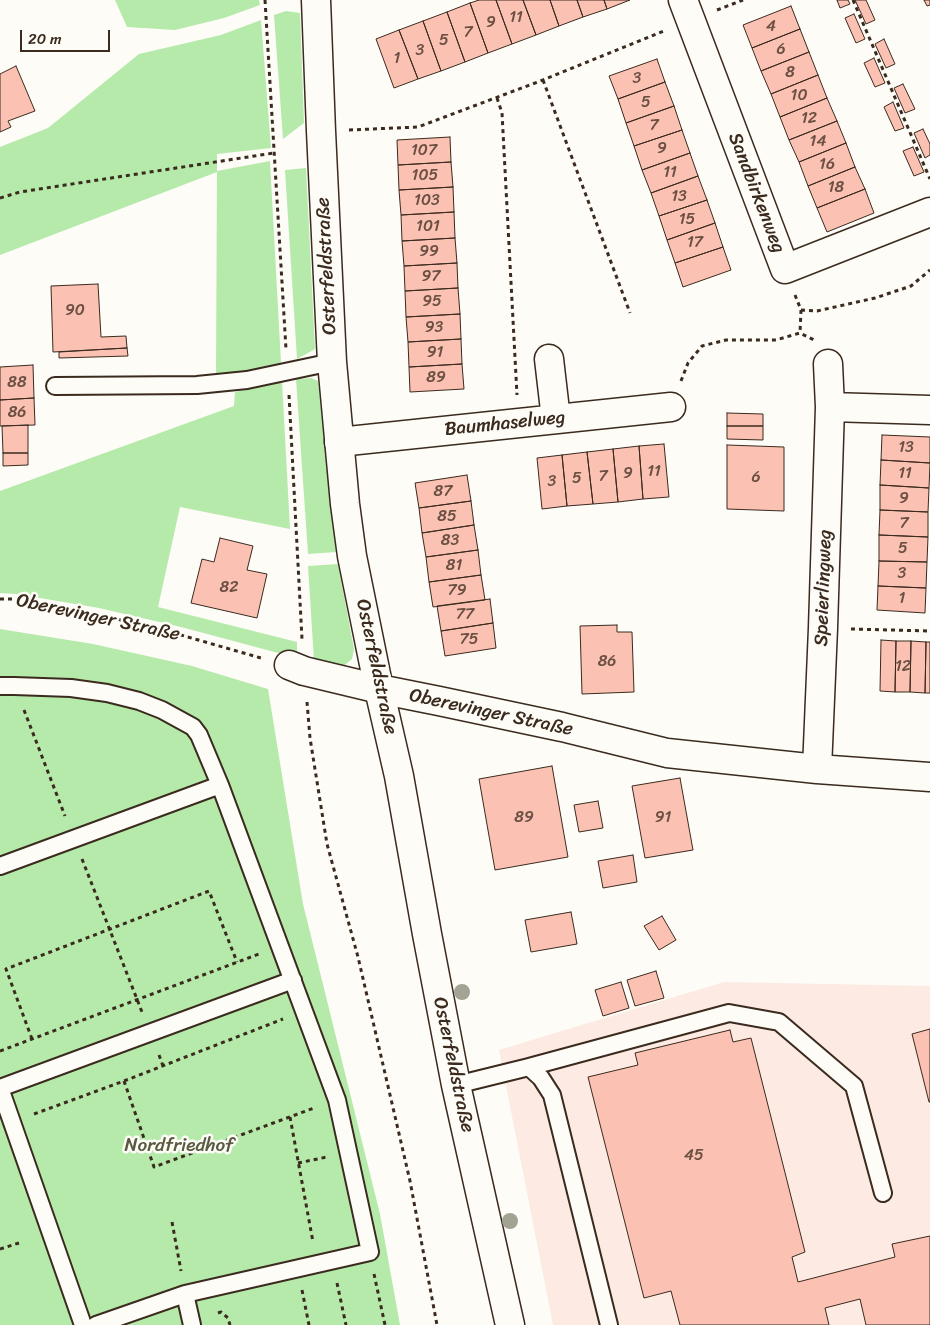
<!DOCTYPE html>
<html>
<head>
<meta charset="utf-8">
<style>
	body { margin:0 }
	#map { position:relative; width:930px; height:1325px; overflow:hidden; background:#fdfcf7; font-family:Sriracha,sans-serif }
	canvas { display:block }
	.scale { position:absolute; left:20px; top:30px; width:90px; height:22px; box-sizing:border-box; border:2px solid #3b2a1e; border-top:0; padding-left:6px; font-size:15px; line-height:18px; white-space:nowrap; color:#3b2a1e; -webkit-text-stroke:4px #fdfcf7; paint-order:stroke }
</style>
</head>
<body>
<div id="map">
<canvas width="930" height="1325"></canvas>
<div class="scale">20 m</div>
</div>
<script>
const context = document.querySelector('canvas').getContext('2d');
context.lineJoin = 'round';
function paint(path, color) { context.fillStyle = color; context.fill(path, 'evenodd'); }
const poly = rows => new Path2D(rows.map(r => 'M' + r).join(''));
function stroke(path, color, width, dash) { context.strokeStyle = color; context.lineWidth = width; context.lineCap = dash ? 'butt' : 'round'; context.setLineDash(dash || []); context.stroke(path); }
function label(font, color, halo, rows, align = 'center') {
  context.font = font + ' Sriracha,sans-serif'; context.lineWidth = 5; context.setLineDash([]); context.textBaseline = 'middle'; context.strokeStyle = halo; context.fillStyle = color; for (const [text, x, y, turn = 0] of rows) {
    context.save(); context.translate(x, y); context.rotate((+turn || 0) * Math.PI / 180); context.textAlign = isNaN(turn) ? turn : align; if (halo) context.strokeText(text, 0, 0); context.fillText(text, 0, 0); context.restore();
  }
}
paint(poly([
	[724,982,930,986,930,1325,553,1325,499,1050]
]), '#fceae3');
paint(poly([
	[115,0,259,0,260,5,224,18,175,30,127,27],
	[286,11,300,13,304,123,283,139,274,15],
	[261,20,271,148,217,154,217,171,270,161,281,363,244,372,216,373,217,172,0,255,0,147,48,128,139,54,221,35],
	[306,168,315,349,297,359,285,170],
	[311,378,318,381,336,552,308,554,296,379],
	[282,381,290,529,180,507,158,607,297,642,297,658,181,627,99,608,16,594,0,593,0,491,234,406,235,392],
	[338,564,354,649,352,659,345,665,335,666,314,661,308,566],
	[0,629,93,644,192,666,268,689,303,904,380,1214,400,1325,0,1325]
]), '#b6eaab');
const building = poly([
	[479,0,496,0,512,44,488,53,470,3,479,0],
	[496,0,523,0,536,35,512,44,496,0],
	[523,0,550,0,559,26,536,35,523,0],
	[550,0,577,0,583,17,559,26,550,0],
	[577,0,604,0,607,9,583,17,577,0],
	[604,0,630,0,607,9,604,0],
	[837,0,848,0,850,4,840,8,837,0],
	[855,0,866,0,875,20,866,24,855,0],
	[924,0,930,0,930,5,927,6,924,0],
	[470,3,488,53,465,62,447,12,470,3],
	[791,6,800,29,752,48,743,25,791,6],
	[447,12,465,62,441,71,423,21,447,12],
	[854,14,865,39,856,43,845,18,854,14],
	[423,21,441,71,418,79,399,30,423,21],
	[800,29,809,52,761,71,752,48,800,29],
	[399,30,418,79,394,88,376,39,399,30],
	[884,39,895,64,886,68,875,44,884,39],
	[809,52,818,75,771,94,761,71,809,52],
	[874,58,885,83,875,87,864,63,874,58],
	[657,59,665,82,618,99,609,76,657,59],
	[16,66,35,111,8,121,11,127,0,132,0,74,16,66],
	[818,75,827,98,780,117,771,94,818,75],
	[665,82,674,106,626,123,618,99,665,82],
	[903,84,915,109,905,113,894,88,903,84],
	[827,98,837,121,789,140,780,117,827,98],
	[893,102,904,128,895,131,884,107,893,102],
	[674,106,682,130,634,146,626,123,674,106],
	[837,121,846,143,799,162,789,140,837,121],
	[923,129,930,144,930,155,925,158,914,133,923,129],
	[682,130,690,153,642,170,634,146,682,130],
	[450,137,451,162,398,165,397,140,450,137],
	[846,143,855,167,808,186,799,162,846,143],
	[913,147,924,172,914,176,903,151,913,147],
	[690,153,698,176,651,193,642,170,690,153],
	[451,162,453,187,399,190,398,165,451,162],
	[855,167,865,189,817,208,808,186,855,167],
	[698,176,707,200,659,216,651,193,698,176],
	[453,187,454,212,401,215,399,190,453,187],
	[865,189,874,213,827,232,817,208,865,189],
	[707,200,715,223,667,240,659,216,707,200],
	[454,212,455,238,402,241,401,215,454,212],
	[715,223,723,247,675,263,667,240,715,223],
	[455,238,457,263,404,266,402,241,455,238],
	[723,247,731,270,683,287,675,263,723,247],
	[457,263,458,288,405,291,404,266,457,263],
	[98,284,101,337,126,336,127,348,53,352,51,286,98,284],
	[458,288,460,314,406,317,405,291,458,288],
	[460,314,461,339,408,342,406,317,460,314],
	[461,339,462,364,409,367,408,342,461,339],
	[127,348,128,356,59,358,59,352,127,348],
	[462,364,464,389,410,392,409,367,462,364],
	[33,365,34,398,0,400,0,367,33,365],
	[34,398,35,425,0,426,0,400,34,398],
	[727,413,763,414,763,426,727,426,727,413],
	[28,425,28,453,3,453,2,426,28,425],
	[727,426,763,426,763,440,727,439,727,426],
	[882,435,930,437,930,463,881,460,882,435],
	[664,444,669,497,643,499,639,446,664,444],
	[727,445,784,447,784,511,727,509,727,445],
	[639,446,643,499,618,502,613,449,639,446],
	[613,449,618,502,593,504,587,452,613,449],
	[587,452,593,504,567,506,562,455,587,452],
	[3,453,28,453,28,465,3,466,3,453],
	[562,455,567,506,542,509,537,458,562,455],
	[881,460,930,463,929,488,880,485,881,460],
	[467,475,471,501,419,508,415,483,467,475],
	[880,485,929,488,928,512,880,510,880,485],
	[471,501,474,525,422,533,419,508,471,501],
	[880,510,928,512,928,537,879,535,880,510],
	[474,525,478,550,426,557,422,533,474,525],
	[879,535,928,537,927,562,879,561,879,535],
	[220,538,253,546,247,570,267,574,257,618,191,603,202,559,214,562,220,538],
	[478,550,481,575,429,582,426,557,478,550],
	[879,561,927,562,926,588,878,586,879,561],
	[481,575,485,600,433,607,429,582,481,575],
	[878,586,926,588,925,613,877,610,878,586],
	[490,599,493,623,441,631,437,606,490,599],
	[493,623,496,648,445,656,441,631,493,623],
	[617,625,617,632,632,632,634,692,582,694,580,626,617,625],
	[881,640,896,641,895,692,880,691,881,640],
	[896,641,911,641,910,692,895,692,896,641],
	[911,641,926,642,925,693,910,692,911,641],
	[926,642,930,642,930,693,925,693,926,642],
	[552,766,568,857,495,870,479,779,552,766],
	[680,778,693,850,645,858,632,786,680,778],
	[598,801,603,828,579,832,574,805,598,801],
	[633,855,637,882,603,888,598,861,633,855],
	[571,912,577,944,531,952,525,920,571,912],
	[662,916,676,940,659,950,644,926,662,916],
	[656,971,664,998,635,1006,627,980,656,971],
	[621,982,629,1008,603,1016,595,990,621,982],
	[930,1029,930,1102,929,1102,912,1034,930,1029],
	[730,1030,733,1042,751,1038,805,1252,792,1257,798,1282,895,1257,892,1244,930,1236,930,1325,866,1325,860,1299,825,1308,829,1325,680,1325,671,1291,644,1298,588,1077,638,1065,635,1053,730,1030]
]);
paint(building, '#fbc1b3');
stroke(building, '#3b2a1e', 1);
const lane = poly([
	[55,386,197,385,247,380,332,362],
	[0,686,14,686,71,688,107,693,139,701,162,710,193,727,199,735,220,785],
	[0,866,220,785,337,1100,370,1252,185,1294,96,1325],
	[529,1067,729,1013,779,1022,854,1086,883,1193],
	[456,1085,529,1067,541,1078,552,1095,609,1325],
	[185,1294,192,1325],
	[83,1325,0,1088,293,980]
]);
const street = poly([
	[683,0,785,269,930,212],
	[549,359,556,419],
	[830,407,930,410],
	[339,442,671,407],
	[289,665,304,671,379,689,439,701,562,727,667,753,817,769,930,777],
	[817,769,823,628,830,407,828,364]
]);
const secondary = poly([
	[316,0,321,131,332,362,345,504,352,556,379,689,399,776,427,934,456,1085,510,1325]
]);
stroke(lane, '#3b2a1e', 20);
stroke(street, '#3b2a1e', 31);
stroke(secondary, '#3b2a1e', 31);
stroke(poly([
	[265,0,286,349],
	[853,0,930,179],
	[717,10,743,0],
	[543,80,630,313],
	[497,98,502,113,517,395],
	[349,130,418,127,543,80,664,31],
	[0,198,20,192,274,153],
	[795,295,801,310,800,333],
	[801,310,817,311,875,298,911,286,930,270],
	[681,381,688,363,702,346,726,340,776,340,800,333,814,340],
	[289,395,302,639],
	[0,599,12,599,66,608,153,627,261,658],
	[851,629,930,631],
	[307,702,310,738,327,844,358,957,410,1181,437,1325],
	[24,710,65,816],
	[82,859,142,1012],
	[32,1039,6,969,209,891,237,962],
	[0,1051,259,954],
	[159,1055,163,1066],
	[124,1081,154,1167,314,1108],
	[34,1114,124,1081,283,1019],
	[290,1117,313,1242],
	[298,1163,327,1157],
	[172,1222,181,1271],
	[0,1249,19,1243],
	[374,1274,385,1325],
	[337,1283,346,1325],
	[302,1290,309,1325],
	[218,1313,221,1312,228,1318,230,1325]
]), '#3b2a1e', 3, [4, 4]);
stroke(lane, '#fdfcf7', 16);
stroke(street, '#fdfcf7', 28);
stroke(secondary, '#fdfcf7', 28);
context.fillStyle = '#a3a393';
for (const [x, y] of [
	[462,992],
	[510,1221]
]) { context.beginPath(); context.arc(x, y, 8, 0, 2 * Math.PI); context.fill(); }
label('16px', '#6b5043', null, [
	["11",516,18],
	["9",491,23],
	["4",771,27],
	["7",468,33],
	["5",444,41],
	["6",781,50],
	["3",420,51],
	["1",397,59],
	["8",790,73],
	["3",637,79],
	["10",799,96],
	["5",646,103],
	["12",809,119],
	["7",654,126],
	["14",818,142],
	["9",662,149],
	["107",424,151],
	["16",827,165],
	["11",670,173],
	["105",425,176],
	["18",836,188],
	["13",679,197],
	["103",427,201],
	["15",687,220],
	["101",428,227],
	["17",695,243],
	["99",429,252],
	["97",431,277],
	["95",432,302],
	["90",75,311],
	["93",434,328],
	["91",435,353],
	["89",436,378],
	["88",17,383],
	["86",17,413],
	["13",906,448],
	["11",654,472],
	["9",628,474],
	["11",905,474],
	["7",603,477],
	["6",756,478],
	["5",577,479],
	["3",552,482],
	["87",443,492],
	["9",904,499],
	["85",447,517],
	["7",904,524],
	["83",450,541],
	["5",903,549],
	["81",454,566],
	["3",902,574],
	["82",229,588],
	["79",457,591],
	["1",902,599],
	["77",465,615],
	["75",469,640],
	["86",607,662],
	["12",903,667],
	["89",524,818],
	["91",663,818],
	["45",694,1156]
]);
label('19px', '#3b2a1e', '#fdfcf7', [
	["Sandbirkenweg",756,193,69],
	["Osterfeldstraße",327,266,-93],
	["Baumhaselweg",505,424,-6],
	["Speierlingweg",824,588,-88],
	["Oberevinger Straße",98,618,12],
	["Osterfeldstraße",376,667,78],
	["Oberevinger Straße",491,713,12],
	["Osterfeldstraße",453,1065,78]
]);
label('19px', '#5a5a41', '#fdfcf7', [
	["Nordfriedhof",179,1146]
]);
</script>
</body>
</html>
